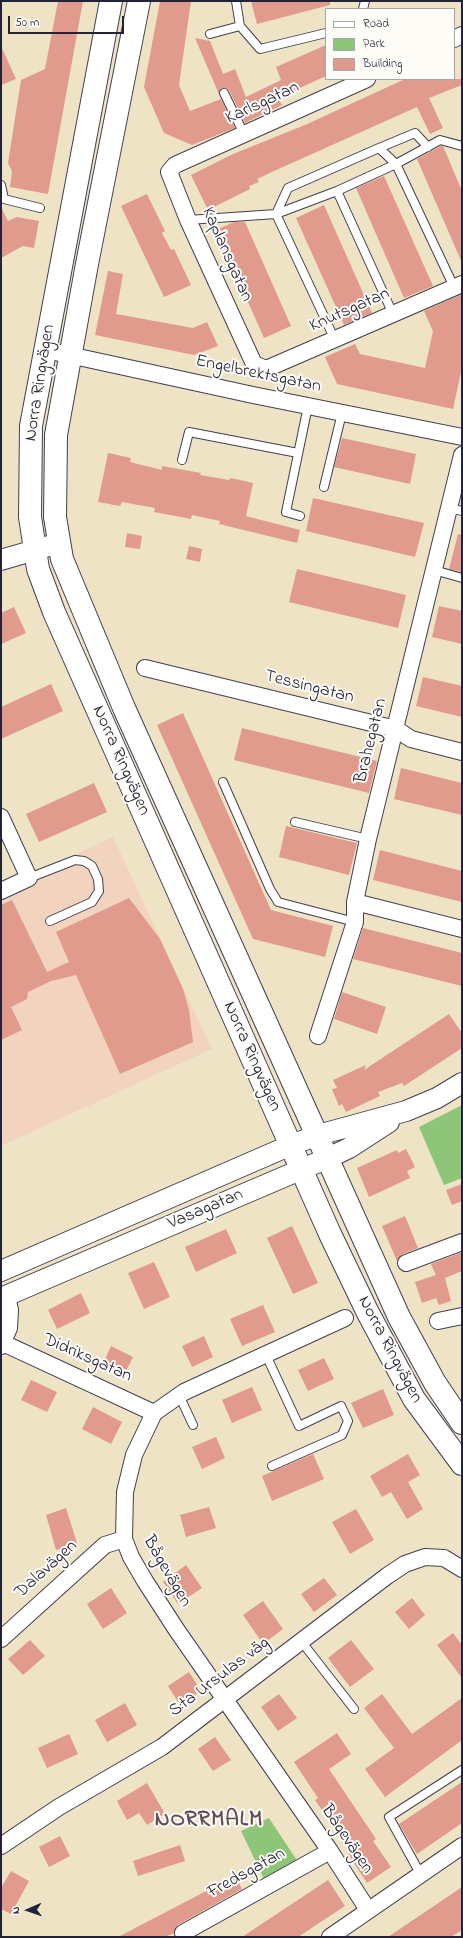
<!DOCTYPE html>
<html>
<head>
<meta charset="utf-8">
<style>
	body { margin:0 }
	#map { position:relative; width:463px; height:1938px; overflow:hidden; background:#efe3c5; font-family:"Indie Flower",sans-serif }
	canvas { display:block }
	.frame { position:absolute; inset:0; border:2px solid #22223b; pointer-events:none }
	.legend { position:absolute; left:325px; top:8px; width:130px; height:72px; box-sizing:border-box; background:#fdfcf7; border:1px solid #a5a5ac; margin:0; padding:5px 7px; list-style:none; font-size:12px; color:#22223b }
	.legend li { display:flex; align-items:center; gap:8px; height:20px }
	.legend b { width:20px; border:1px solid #a5a5ac }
	.north { position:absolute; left:8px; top:1890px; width:40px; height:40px; -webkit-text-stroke:3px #fdfcf7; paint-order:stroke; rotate:268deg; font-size:11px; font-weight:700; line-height:16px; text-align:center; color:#22223b }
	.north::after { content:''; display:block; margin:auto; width:14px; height:18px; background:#22223b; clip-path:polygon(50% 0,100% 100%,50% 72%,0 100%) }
	.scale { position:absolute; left:8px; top:16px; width:116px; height:18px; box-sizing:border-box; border:2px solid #22223b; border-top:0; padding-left:5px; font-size:12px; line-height:14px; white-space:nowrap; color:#22223b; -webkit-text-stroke:3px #fdfcf7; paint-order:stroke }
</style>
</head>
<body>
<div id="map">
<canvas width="463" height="1938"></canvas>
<div class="frame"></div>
<ul class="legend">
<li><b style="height:5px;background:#fff"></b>Road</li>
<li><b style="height:11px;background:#8dc579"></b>Park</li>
<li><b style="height:11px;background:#e09b8c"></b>Building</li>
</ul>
<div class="north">N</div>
<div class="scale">50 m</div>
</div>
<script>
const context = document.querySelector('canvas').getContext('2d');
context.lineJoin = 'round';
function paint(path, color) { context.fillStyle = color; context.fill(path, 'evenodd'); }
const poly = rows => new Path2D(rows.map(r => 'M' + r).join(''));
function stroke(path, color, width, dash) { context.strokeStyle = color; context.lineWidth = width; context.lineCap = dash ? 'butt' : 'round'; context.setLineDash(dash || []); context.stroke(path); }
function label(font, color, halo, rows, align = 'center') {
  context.font = font + ' "Indie Flower",sans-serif'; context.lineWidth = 4; context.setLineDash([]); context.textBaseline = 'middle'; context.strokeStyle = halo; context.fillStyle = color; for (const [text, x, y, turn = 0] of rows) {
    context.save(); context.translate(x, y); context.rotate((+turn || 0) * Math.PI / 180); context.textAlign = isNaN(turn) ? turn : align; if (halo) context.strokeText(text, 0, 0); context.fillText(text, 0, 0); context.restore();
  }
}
paint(poly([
	[113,837,212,1049,1,1146,1,888]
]), '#f2d4be');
paint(poly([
	[462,1105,462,1178,444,1185,419,1127],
	[269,1818,298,1862,264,1879,241,1831]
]), '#8dc579');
paint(poly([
	[58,1,83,1,48,194,10,187,12,171,8,163,21,80,45,69],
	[160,1,191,1,179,85,190,111,221,99,195,38,210,41,223,74,235,69,246,97,281,80,276,67,326,45,326,76,278,98,282,105,245,123,229,90,225,88,221,88,219,95,235,128,192,145,164,133,144,87],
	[251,1,330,1,330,5,257,24],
	[1,46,16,79,1,85],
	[405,79,462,79,462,85,429,98,443,128,430,134,417,107,274,171,257,179,259,182,249,186,250,189,208,210,191,175,233,154,305,125],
	[441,146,443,146,462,191,462,263,417,159],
	[384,176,433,286,404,298,356,188],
	[147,194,165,231,162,233,171,250,174,249,191,285,164,297,121,206],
	[324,205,372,313,344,325,296,218],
	[1,207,8,221,17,217,39,221,34,248,23,246,1,258],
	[234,222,245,222,291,326,264,338,216,230],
	[108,271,123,274,116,314,193,328,207,322,218,346,194,355,95,335],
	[462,294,462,367,453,409,337,384,325,357,355,344,360,354,425,368,433,331,424,311],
	[342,438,416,454,410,484,334,467],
	[108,453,131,458,130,462,162,470,162,466,201,473,200,475,229,480,231,478,253,483,246,516,300,530,297,543,219,524,220,521,192,515,191,519,154,512,155,508,122,502,120,506,98,502],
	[313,498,424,523,415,557,306,531],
	[127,533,142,536,140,549,125,547],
	[458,534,462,535,462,572,449,569],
	[189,546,202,549,200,562,186,559],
	[297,569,406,595,398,628,289,602],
	[439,606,462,611,462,644,432,637],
	[14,607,26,633,1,644,1,613],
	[423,677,462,686,462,717,416,706],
	[51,684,63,711,1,739,1,707],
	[183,713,271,910,333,926,325,957,253,939,157,725],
	[242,728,377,761,369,793,234,760],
	[401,768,462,783,462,815,394,799],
	[94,783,107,812,39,842,26,814],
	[286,826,357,843,349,875,279,857],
	[380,850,462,871,462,902,373,880],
	[129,898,160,939,183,989,189,1010,193,1042,120,1074,76,975,51,981,28,992,27,999,11,1007,22,1030,1,1040,1,905,12,900,47,972,69,962,56,932],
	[363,928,462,953,462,986,353,959],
	[342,992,386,1007,377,1034,334,1019],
	[449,1014,462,1033,462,1048,404,1086,402,1083,378,1092,380,1096,346,1112,342,1104,339,1106,332,1089,337,1088,333,1080,366,1065,364,1070],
	[406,1149,415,1167,407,1171,410,1178,369,1197,357,1168,397,1150,398,1153],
	[462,1184,462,1201,452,1205,446,1190],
	[405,1216,418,1248,402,1254,397,1261,382,1226],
	[292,1226,318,1283,293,1294,267,1238],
	[226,1229,237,1253,196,1272,185,1247],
	[462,1252,462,1271,445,1278,451,1301,439,1305,436,1298,422,1303,415,1282,436,1275,431,1264],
	[154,1262,170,1297,144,1309,128,1273],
	[81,1293,90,1313,57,1329,48,1310],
	[263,1305,275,1332,242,1346,230,1319],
	[204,1336,213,1357,192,1367,182,1346],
	[111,1346,133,1357,123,1377,102,1366],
	[324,1358,334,1379,308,1391,298,1370],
	[31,1380,57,1392,47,1412,21,1400],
	[252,1387,262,1410,232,1423,222,1400],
	[383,1389,394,1415,363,1428,351,1403],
	[93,1407,122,1422,111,1444,82,1429],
	[216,1437,225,1458,202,1469,192,1447],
	[313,1454,324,1479,272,1501,262,1476],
	[408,1454,420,1475,408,1482,423,1509,407,1519,391,1492,382,1497,370,1476],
	[209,1507,216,1528,186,1537,180,1515],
	[66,1508,77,1543,56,1550,46,1515],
	[356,1509,374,1540,350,1554,332,1522],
	[186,1565,202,1588,178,1604,163,1582],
	[324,1578,337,1595,314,1612,301,1594],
	[111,1588,127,1613,103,1629,87,1604],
	[412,1598,425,1615,409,1629,395,1612],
	[263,1601,283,1629,263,1644,243,1615],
	[453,1633,462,1645,462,1678,437,1645],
	[30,1640,45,1656,23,1675,8,1659],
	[351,1640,374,1669,350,1687,328,1658],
	[189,1672,201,1691,180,1705,168,1686],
	[279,1694,297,1718,278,1731,261,1707],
	[382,1694,412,1734,462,1698,462,1740,385,1797,365,1769,394,1748,364,1708],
	[125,1703,137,1725,107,1742,95,1720],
	[337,1733,351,1754,329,1769,376,1839,373,1841,391,1867,367,1883,348,1854,351,1852,315,1800,318,1798,294,1762],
	[69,1734,78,1754,47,1768,38,1748],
	[215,1737,231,1760,213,1771,198,1749],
	[462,1782,462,1823,417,1854,399,1824],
	[147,1783,165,1814,147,1825,139,1813,127,1820,117,1801],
	[60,1836,70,1856,49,1867,39,1847],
	[180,1845,185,1861,138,1876,133,1861],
	[11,1871,29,1881,11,1914,1,1909,1,1888],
	[235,1876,242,1889,178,1925,174,1933,165,1937,118,1937],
	[328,1880,345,1906,298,1937,242,1937],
	[462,1887,462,1930,451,1937,388,1937]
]), '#e09b8c');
const service = poly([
	[236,1,240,26,260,49,326,33],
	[363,9,365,1],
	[210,34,240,26],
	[224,93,244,134],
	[379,148,415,133,428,147],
	[1,185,4,199,40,208],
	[337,191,396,164,440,140,462,146],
	[276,214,288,188,379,148,396,164,454,287],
	[276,214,337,191,393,314],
	[188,220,276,214,335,340],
	[182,460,189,432,298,453],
	[324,487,342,413],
	[449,508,462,511],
	[300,516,286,512,308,406],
	[434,570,462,578],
	[223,782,270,889,278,902,355,922],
	[295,822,368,839],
	[29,878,75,860,84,861,92,866,98,879,99,891,92,902,50,921],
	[266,1355,299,1426,341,1406,348,1421,342,1435,272,1466],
	[179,1395,193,1425],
	[301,1641,354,1709],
	[421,1875,389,1817,462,1770]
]);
const minor = poly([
	[454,39,462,35],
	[367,79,175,165,169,172,188,220,254,364,266,369,462,284],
	[46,350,253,395,462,437],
	[145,668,396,729,411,739,462,752],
	[1,817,29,878,1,891],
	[355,902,462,929],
	[318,1036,355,922,355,902,368,839,462,455],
	[406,1263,462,1242],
	[345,1318,184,1392,154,1413,134,1455,125,1492,124,1539,131,1557,145,1581,176,1629,330,1851,368,1910],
	[438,1321,462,1316],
	[3,1343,154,1413],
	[1,1346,9,1328,10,1310,7,1296],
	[1,1639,105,1545,124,1539],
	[1,1846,59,1807,162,1747,387,1576,405,1564,425,1557,444,1558,462,1569],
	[183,1933,330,1851],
	[330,1937,462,1846]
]);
const tertiary = poly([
	[1,560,59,543],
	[1,1271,291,1145,318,1135,406,1111,437,1098,462,1083],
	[1,1298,328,1158,349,1148,389,1122]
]);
const secondary = poly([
	[111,1,31,426,30,517,38,569,54,612,330,1234,367,1311,414,1399,462,1464],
	[139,1,87,264,56,435,55,517,62,559,124,708,399,1317,435,1383,462,1423]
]);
stroke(service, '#413f50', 10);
stroke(minor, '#413f50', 18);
stroke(tertiary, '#413f50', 22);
stroke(secondary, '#413f50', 24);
stroke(service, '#fff', 8);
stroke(minor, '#fff', 16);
stroke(tertiary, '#fff', 20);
stroke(secondary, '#fff', 22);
label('18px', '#22223b', '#fdfcf7', [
	["Karlsgatan",263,104,-25],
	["Kaplansgatan",226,255,66],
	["Knutsgatan",350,311,-24],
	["Engelbrektsgatan",258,375,12],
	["Norra Ringvägen",41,383,-81],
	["Tessingatan",309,688,14],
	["Brahegatan",372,741,-76],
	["Norra Ringvägen",120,761,66],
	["Norra Ringvägen",251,1057,66],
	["Vasagatan",206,1210,-23],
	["Norra Ringvägen",389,1350,62],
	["Didriksgatan",87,1359,24],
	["Dalavägen",47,1570,-42],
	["Bågevägen",166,1572,60],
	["S:ta Ursulas väg",220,1678,-37],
	["Bågevägen",346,1840,56],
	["Fredsgatan",247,1874,-29]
]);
context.letterSpacing = '1px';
label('bold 22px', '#644c57', '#fdfcf7', [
	["NORRMALM",209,1821]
]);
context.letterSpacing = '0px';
</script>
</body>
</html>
